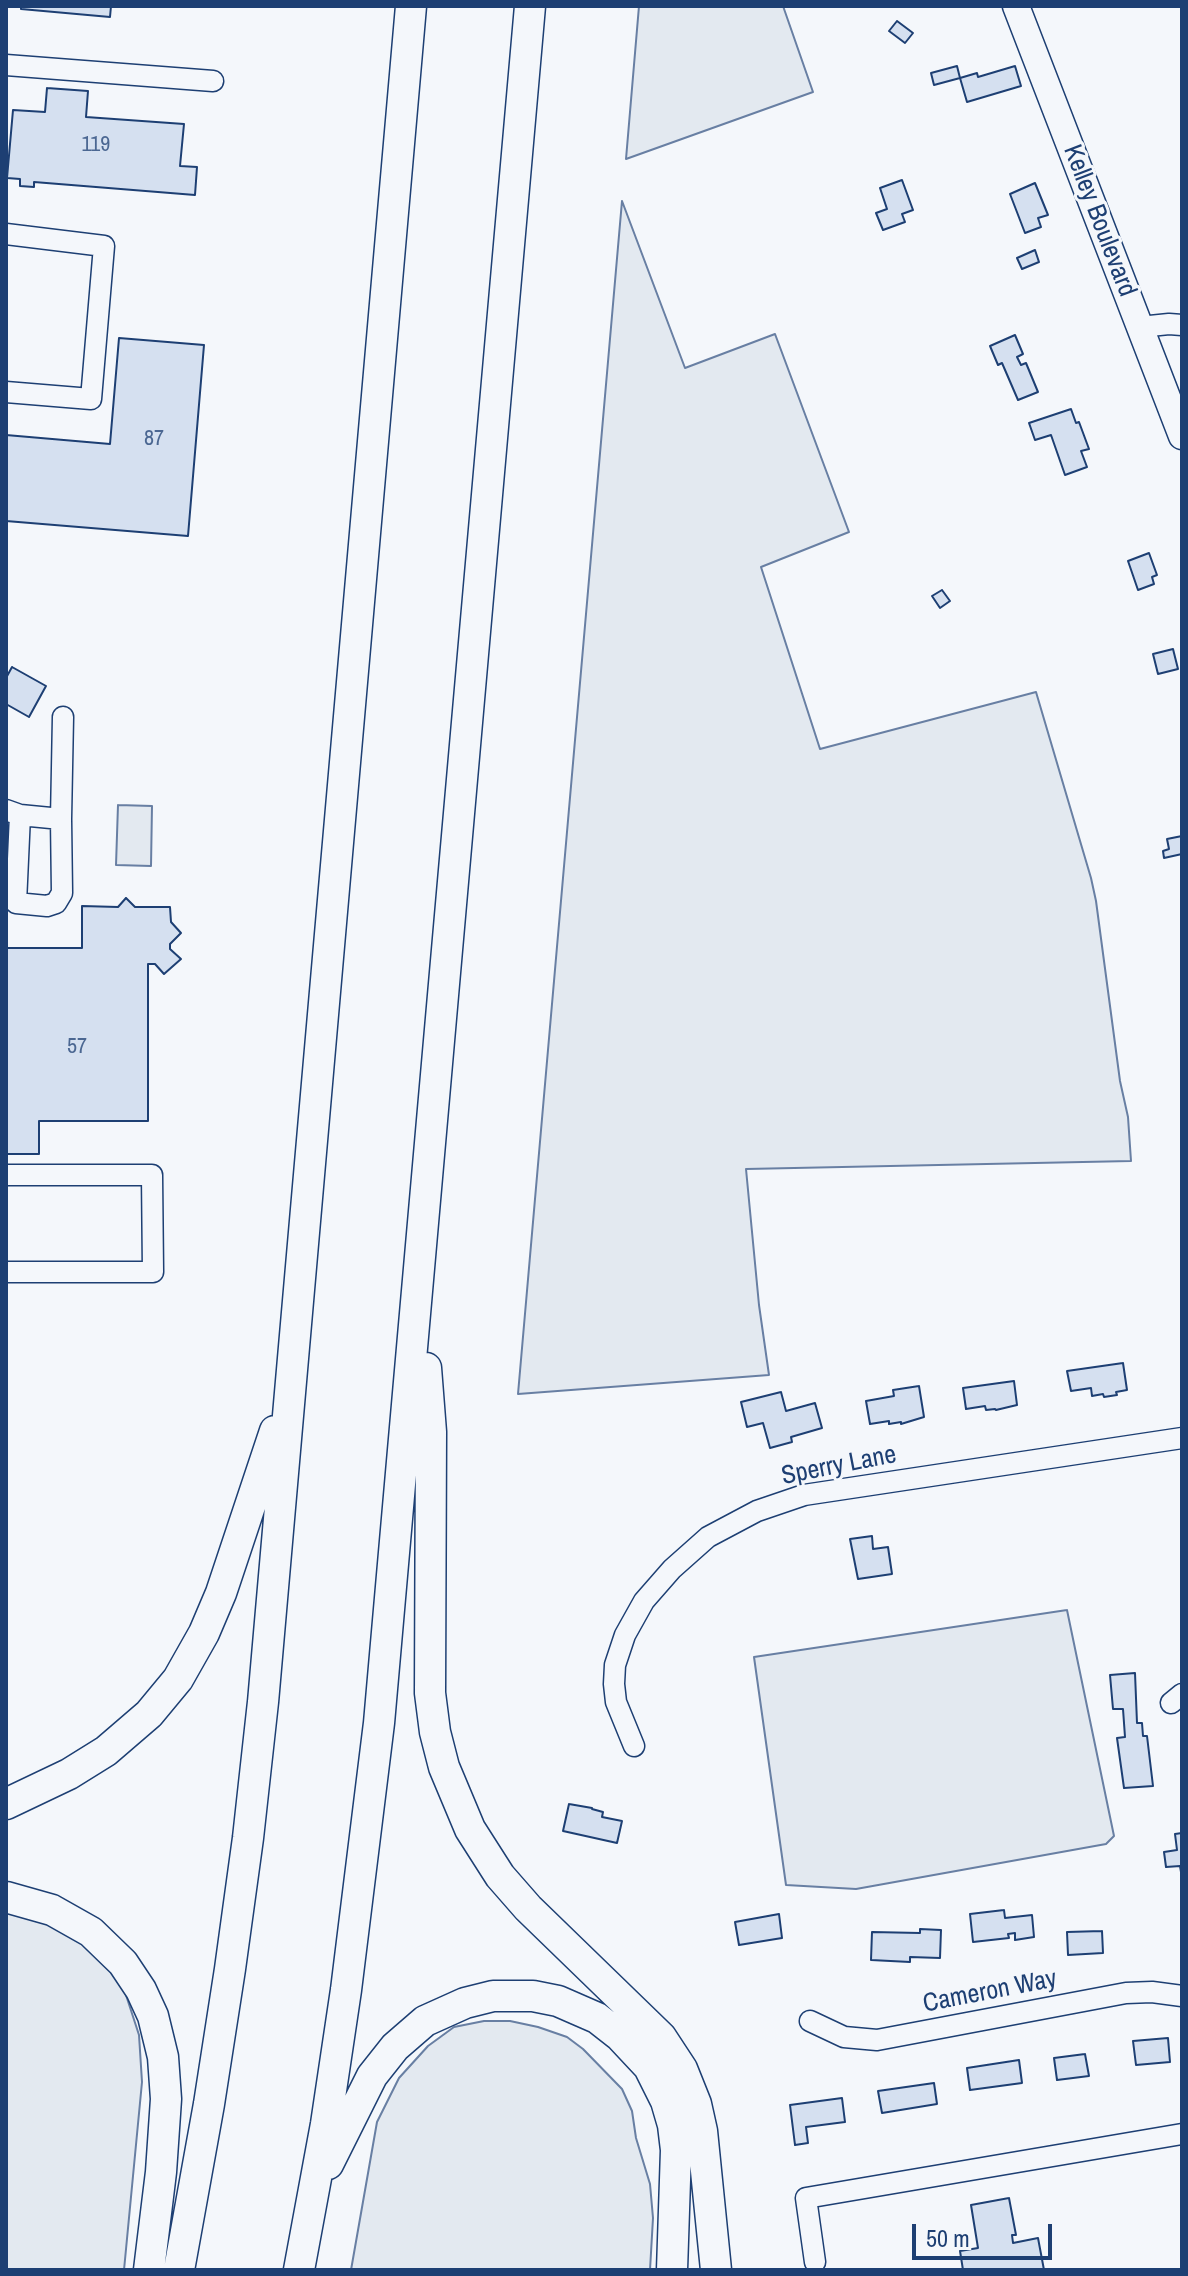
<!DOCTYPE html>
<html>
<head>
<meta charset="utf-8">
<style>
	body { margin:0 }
	#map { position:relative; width:1188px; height:2276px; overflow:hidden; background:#f4f7fb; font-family:"Archivo Narrow",sans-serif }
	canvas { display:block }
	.frame { position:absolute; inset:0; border:8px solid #1d3f73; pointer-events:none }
	.scale { position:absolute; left:912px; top:2224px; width:140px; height:36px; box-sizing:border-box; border:4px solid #1d3f73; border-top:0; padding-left:10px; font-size:24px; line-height:28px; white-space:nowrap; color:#1d3f73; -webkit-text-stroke:6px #f4f7fb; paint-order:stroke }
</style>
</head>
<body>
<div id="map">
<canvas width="1188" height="2276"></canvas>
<div class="frame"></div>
<div class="scale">50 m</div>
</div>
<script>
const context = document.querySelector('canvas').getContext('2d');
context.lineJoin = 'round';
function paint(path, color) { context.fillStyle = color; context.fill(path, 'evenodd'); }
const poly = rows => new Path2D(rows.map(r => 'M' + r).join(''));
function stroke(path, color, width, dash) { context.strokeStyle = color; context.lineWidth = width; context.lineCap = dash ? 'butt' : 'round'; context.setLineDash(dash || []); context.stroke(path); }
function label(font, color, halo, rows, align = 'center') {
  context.font = font + ' "Archivo Narrow",sans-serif'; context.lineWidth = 6; context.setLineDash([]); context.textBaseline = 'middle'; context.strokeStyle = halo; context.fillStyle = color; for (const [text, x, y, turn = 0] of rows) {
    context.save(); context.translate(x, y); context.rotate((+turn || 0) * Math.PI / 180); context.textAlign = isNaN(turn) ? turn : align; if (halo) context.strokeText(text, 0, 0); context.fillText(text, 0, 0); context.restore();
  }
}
const green = poly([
	[639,6,783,6,813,92,626,159,639,6],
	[622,201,685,368,775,334,849,532,761,567,820,749,1036,692,1091,878,1096,901,1120,1081,1128,1117,1131,1161,746,1169,759,1305,769,1375,518,1394,622,201],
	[118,805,152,806,151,866,116,865,118,805],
	[1067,1610,1114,1836,1106,1844,856,1889,786,1885,754,1657,1067,1610],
	[6,1912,38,1920,64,1932,89,1947,106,1965,125,1992,139,2035,142,2082,124,2270,6,2270,6,1912],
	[484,2021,510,2021,538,2027,567,2037,583,2049,622,2089,632,2111,636,2138,650,2184,653,2218,650,2270,351,2270,377,2122,399,2078,428,2046,454,2027,484,2021]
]);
paint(green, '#e3e9f0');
stroke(green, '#687fa3', 2);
const building = poly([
	[21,6,111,6,110,17,21,9,21,6],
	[897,21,913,33,905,43,889,31,897,21],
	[957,66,960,78,934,85,931,73,957,66],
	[1015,66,1021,86,967,102,960,78,977,73,978,77,1015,66],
	[47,88,88,91,86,117,184,124,180,166,197,167,195,195,34,182,34,187,20,186,20,179,7,178,13,110,45,112,47,88],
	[902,180,913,210,902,214,905,222,883,230,876,213,887,209,880,188,902,180],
	[1035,183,1048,215,1038,218,1041,227,1025,233,1010,194,1035,183],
	[1035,250,1039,262,1022,269,1017,258,1035,250],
	[1015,335,1023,354,1017,357,1021,365,1026,363,1038,392,1018,400,1002,363,998,365,990,346,1015,335],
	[119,338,204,345,188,536,6,521,6,435,110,444,119,338],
	[1071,409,1076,423,1079,422,1089,449,1081,451,1087,467,1065,475,1051,435,1035,440,1029,423,1071,409],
	[1149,553,1157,575,1152,577,1154,584,1138,590,1128,561,1149,553],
	[942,590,950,601,940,608,932,596,942,590],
	[1173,649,1178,669,1158,674,1153,654,1173,649],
	[12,667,46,686,29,717,6,704,6,678,12,667],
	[1182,836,1182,854,1164,858,1163,851,1169,849,1167,839,1182,836],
	[126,898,135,907,170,907,171,922,181,933,170,944,170,949,181,959,164,974,155,964,148,964,148,1121,39,1121,39,1154,6,1154,6,948,82,948,82,906,118,907,126,898],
	[1123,1363,1127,1390,1116,1392,1117,1395,1104,1397,1103,1394,1092,1396,1091,1388,1071,1391,1067,1371,1123,1363],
	[1014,1381,1017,1405,996,1410,995,1409,986,1410,985,1406,966,1409,963,1388,1014,1381],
	[919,1386,924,1417,901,1424,901,1422,889,1424,889,1421,870,1424,866,1401,894,1396,893,1390,919,1386],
	[781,1392,786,1411,815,1403,822,1428,791,1437,792,1442,770,1448,763,1423,747,1427,741,1402,781,1392],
	[872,1536,873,1549,888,1547,892,1574,858,1579,850,1539,872,1536],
	[1135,1673,1137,1723,1142,1723,1143,1736,1147,1736,1153,1786,1124,1788,1117,1738,1125,1737,1123,1709,1113,1709,1110,1675,1135,1673],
	[569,1804,592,1808,592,1809,603,1812,602,1817,622,1821,617,1843,563,1831,569,1804],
	[1182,1833,1182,1878,1180,1866,1166,1867,1164,1852,1177,1850,1175,1834,1182,1833],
	[1004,1910,1005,1918,1032,1915,1034,1937,1015,1940,1015,1933,1008,1934,1009,1938,973,1942,970,1914,1004,1910],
	[779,1914,782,1938,739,1945,735,1922,779,1914],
	[920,1929,941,1930,940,1958,910,1957,910,1962,871,1960,872,1932,920,1933,920,1929],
	[1102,1931,1103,1953,1068,1955,1067,1932,1102,1931],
	[1168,2038,1170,2062,1136,2065,1133,2041,1168,2038],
	[1085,2054,1089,2076,1057,2080,1054,2058,1085,2054],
	[1019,2060,1022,2083,970,2090,967,2068,1019,2060],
	[934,2083,937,2104,882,2113,878,2091,934,2083],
	[842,2098,845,2122,806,2127,808,2143,795,2145,790,2105,842,2098],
	[1009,2198,1016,2235,1012,2235,1013,2243,1038,2238,1044,2270,963,2270,960,2251,978,2248,971,2205,1009,2198]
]);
paint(building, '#d5e0f0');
stroke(building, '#1d3f73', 2);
const minor = poly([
	[6,65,213,81],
	[6,234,104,246,91,399,6,392],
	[1140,327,1169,324,1182,325],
	[6,810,20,815,16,903,47,906,56,903,62,893,61,819,63,717],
	[20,815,61,819],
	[6,1175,152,1175,153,1272,6,1272],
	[1171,1703,1182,1694],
	[634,1746,616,1702,614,1684,615,1665,625,1635,644,1601,672,1569,708,1537,757,1511,804,1495,1182,1438],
	[810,2021,844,2037,877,2040,1126,1993,1152,1992,1182,1996],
	[815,2262,806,2198,1182,2134]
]);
const major = poly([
	[1016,6,1182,436]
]);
const highway = poly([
	[426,1368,431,1432,430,1693,435,1732,444,1767,470,1829,500,1876,528,1908,661,2037,682,2069,696,2104,702,2131,716,2270],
	[6,1804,69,1774,106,1751,149,1714,178,1679,204,1633,221,1593,275,1431],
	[6,1897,52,1910,91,1932,123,1963,141,1990,153,2016,163,2057,166,2099,161,2172,149,2270],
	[328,2164,372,2076,395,2047,425,2021,465,2003,493,1996,533,1996,558,2001,597,2018,620,2036,649,2067,666,2101,673,2125,676,2150,672,2270],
	[179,2270,209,2104,230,1969,248,1838,263,1702,411,6],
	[299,2270,326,2124,346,1990,379,1723,530,6]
]);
stroke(minor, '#1d3f73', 23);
stroke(major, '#1d3f73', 29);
stroke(highway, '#1d3f73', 33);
stroke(minor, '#f4f7fb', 20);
stroke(major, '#f4f7fb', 26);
stroke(highway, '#f4f7fb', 30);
label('22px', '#4b6792', null, [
	["119",96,145],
	["87",154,439],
	["57",77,1047]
]);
label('26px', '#1d3f73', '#f4f7fb', [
	["Kelley Boulevard",1099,221,69],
	["Sperry Lane",839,1466,-11],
	["Cameron Way",990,1992,-11]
]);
</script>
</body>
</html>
